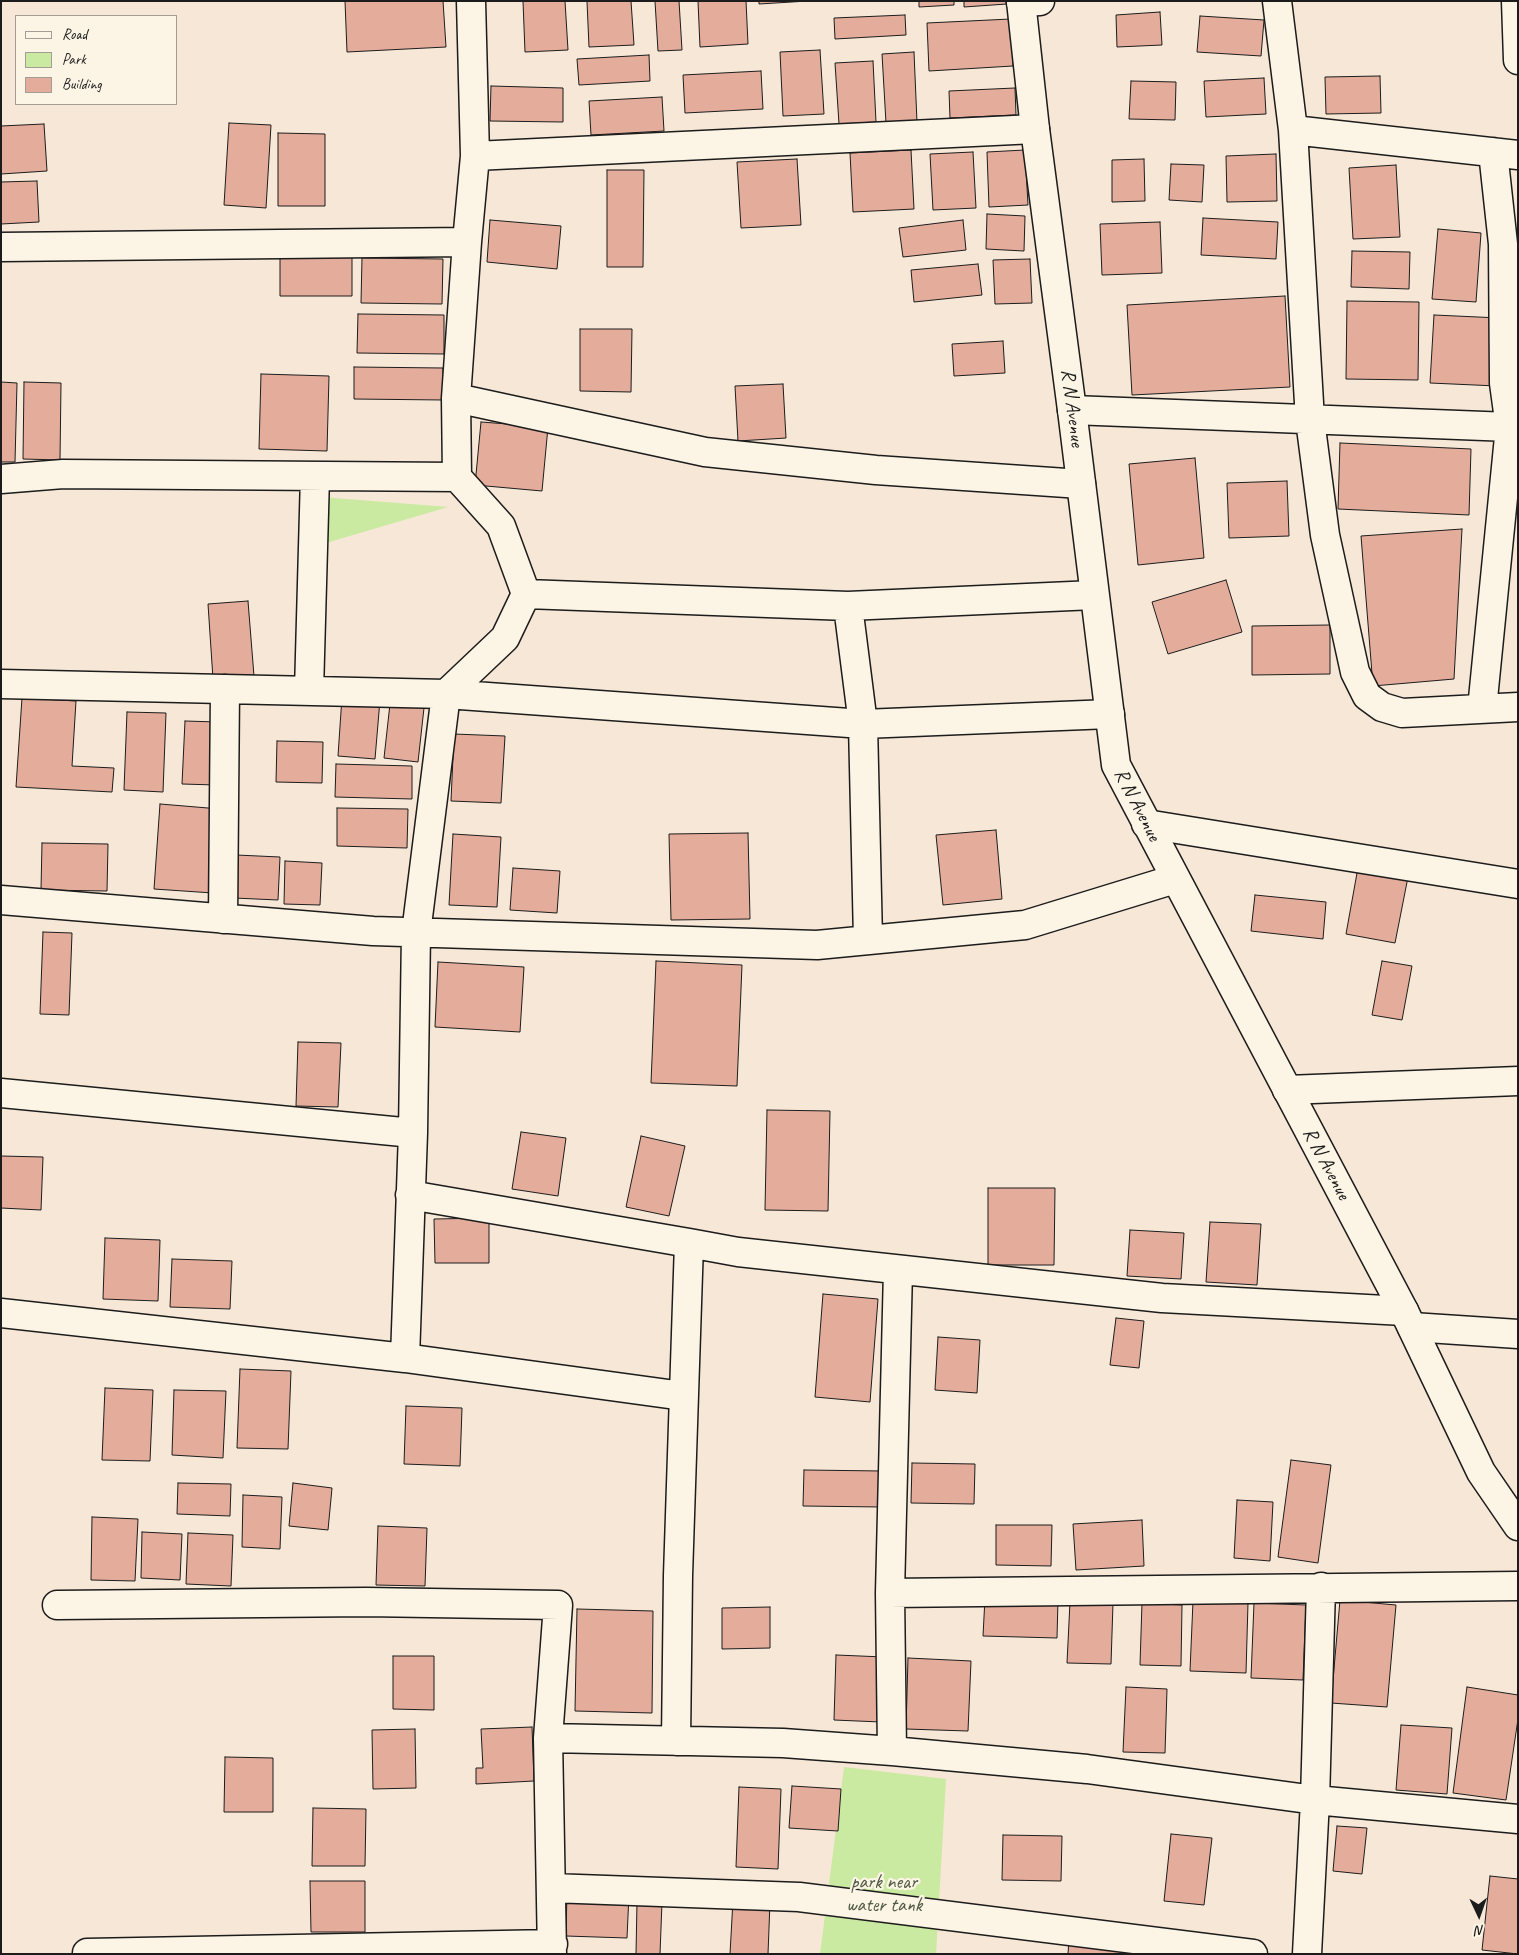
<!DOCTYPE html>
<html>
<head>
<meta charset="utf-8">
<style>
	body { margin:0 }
	#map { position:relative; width:1519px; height:1955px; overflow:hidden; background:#f7e7d6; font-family:Caveat,sans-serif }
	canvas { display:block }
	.frame { position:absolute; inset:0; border:2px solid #1c1c1c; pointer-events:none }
	.legend { position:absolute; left:15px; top:15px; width:162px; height:90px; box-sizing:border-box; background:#fcf5e5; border:1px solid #a29e95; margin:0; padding:6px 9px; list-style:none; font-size:15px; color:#1c1c1c }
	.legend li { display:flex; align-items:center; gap:10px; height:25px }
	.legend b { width:25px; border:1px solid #a29e95 }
	.north { position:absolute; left:1454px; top:1890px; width:50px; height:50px; -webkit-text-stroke:4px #fcf5e5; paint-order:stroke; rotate:177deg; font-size:14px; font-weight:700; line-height:20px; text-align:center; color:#1c1c1c }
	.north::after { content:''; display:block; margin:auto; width:18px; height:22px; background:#1c1c1c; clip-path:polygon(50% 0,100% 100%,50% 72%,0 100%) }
</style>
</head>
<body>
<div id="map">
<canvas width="1519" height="1955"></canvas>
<div class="frame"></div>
<ul class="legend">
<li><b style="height:6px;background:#fcf5e5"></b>Road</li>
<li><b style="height:14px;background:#cae9a1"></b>Park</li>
<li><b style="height:14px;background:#e4ad9b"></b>Building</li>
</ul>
<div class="north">N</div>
</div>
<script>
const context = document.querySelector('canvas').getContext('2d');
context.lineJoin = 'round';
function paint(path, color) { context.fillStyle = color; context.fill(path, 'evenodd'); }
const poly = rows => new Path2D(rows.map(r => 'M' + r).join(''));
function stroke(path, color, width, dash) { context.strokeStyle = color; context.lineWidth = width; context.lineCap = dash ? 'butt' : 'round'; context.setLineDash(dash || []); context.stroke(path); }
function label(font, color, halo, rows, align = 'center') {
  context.font = font + ' Caveat,sans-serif'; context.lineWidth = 4.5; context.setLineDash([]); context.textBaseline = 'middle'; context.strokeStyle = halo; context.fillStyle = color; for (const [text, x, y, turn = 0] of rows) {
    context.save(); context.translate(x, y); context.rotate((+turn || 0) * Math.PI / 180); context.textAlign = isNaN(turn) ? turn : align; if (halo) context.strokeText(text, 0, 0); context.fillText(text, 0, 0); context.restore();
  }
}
paint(poly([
	[309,496,448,507,309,548],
	[844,1767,946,1779,936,1954,820,1954]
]), '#cae9a1');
const building = poly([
	[345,1,443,1,446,47,347,52,345,1],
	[523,1,565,1,568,50,525,52,523,1],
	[587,1,631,1,634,45,589,47,587,1],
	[655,1,679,1,682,50,658,51,655,1],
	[698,1,746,1,748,44,700,47,698,1],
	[759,1,808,1,759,4,759,1],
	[919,1,954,1,954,5,919,7,919,1],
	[964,1,1007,1,1007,4,964,7,964,1],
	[1160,12,1162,45,1117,47,1116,15,1160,12],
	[905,15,906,35,835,39,834,18,905,15],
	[1200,16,1264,20,1261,56,1197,52,1200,16],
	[1011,19,1013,66,929,71,927,23,1011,19],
	[820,50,824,114,783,116,780,52,820,50],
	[914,52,917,122,886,123,882,54,914,52],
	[649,55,650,81,579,85,577,59,649,55],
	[873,61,876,122,839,124,835,63,873,61],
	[761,71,763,109,685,113,683,75,761,71],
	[1380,76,1381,113,1326,114,1325,77,1380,76],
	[1264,78,1266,114,1206,117,1204,81,1264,78],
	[1131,81,1176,82,1175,120,1129,119,1131,81],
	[491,86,563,88,563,122,490,121,491,86],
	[1015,88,1016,115,950,118,949,91,1015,88],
	[662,97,664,131,591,135,589,101,662,97],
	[229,123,271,125,266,208,224,205,229,123],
	[44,124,47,171,1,174,1,126,44,124],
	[278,133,325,134,325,206,278,206,278,133],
	[911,150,914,209,853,212,850,153,911,150],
	[1025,150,1028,205,989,207,987,152,1025,150],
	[973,152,976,208,933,210,930,154,973,152],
	[1276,154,1277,201,1227,202,1226,156,1276,154],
	[797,159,801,225,741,228,737,162,797,159],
	[1144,159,1145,201,1112,202,1112,160,1144,159],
	[1171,164,1204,165,1202,202,1169,200,1171,164],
	[1396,165,1400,237,1353,239,1349,168,1396,165],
	[607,170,644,170,643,267,607,267,607,170],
	[37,181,39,222,1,224,1,182,37,181],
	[987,214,1025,216,1024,251,986,249,987,214],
	[1203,218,1278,222,1276,259,1201,255,1203,218],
	[490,220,561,226,557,269,487,262,490,220],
	[963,220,966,250,903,257,899,228,963,220],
	[1160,222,1162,273,1102,275,1100,224,1160,222],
	[1438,229,1481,233,1476,302,1432,299,1438,229],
	[1352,251,1410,252,1409,289,1351,287,1352,251],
	[280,254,352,254,352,296,280,296,280,254],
	[362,258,443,259,442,304,361,303,362,258],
	[1030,259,1032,303,995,304,993,260,1030,259],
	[978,264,982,295,914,302,911,270,978,264],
	[1285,296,1290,387,1132,395,1127,305,1285,296],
	[1347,301,1419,302,1418,380,1346,379,1347,301],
	[358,314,444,315,444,354,357,353,358,314],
	[1434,315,1500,318,1497,386,1430,383,1434,315],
	[580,329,632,329,631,392,580,391,580,329],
	[1003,341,1005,373,954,376,952,344,1003,341],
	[354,367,443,368,443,400,354,399,354,367],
	[261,374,329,376,327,451,259,449,261,374],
	[1,382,17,383,15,462,1,462,1,382],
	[24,382,61,383,60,460,23,459,24,382],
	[783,384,786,438,738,441,735,386,783,384],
	[481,422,548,427,542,491,475,485,481,422],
	[1340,443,1471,449,1469,515,1338,509,1340,443],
	[1195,458,1204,558,1138,565,1129,464,1195,458],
	[1287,481,1289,536,1229,538,1227,483,1287,481],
	[1462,529,1454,679,1373,686,1361,536,1462,529],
	[1226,580,1242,632,1168,654,1152,602,1226,580],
	[248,601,254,676,213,679,208,604,248,601],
	[1330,625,1330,674,1252,675,1252,626,1330,625],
	[392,686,426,690,418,762,384,758,392,686],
	[342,697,380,700,375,759,338,756,342,697],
	[22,698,76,701,72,766,114,768,112,792,16,787,22,698],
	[127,712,166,713,163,792,124,790,127,712],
	[185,721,218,722,216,785,182,784,185,721],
	[454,734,505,736,501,803,451,801,454,734],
	[277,741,323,742,322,783,276,782,277,741],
	[336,764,412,766,412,799,335,797,336,764],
	[160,804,220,809,213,893,154,889,160,804],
	[337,808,408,809,407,848,337,846,337,808],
	[996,830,1002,899,943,905,936,835,996,830],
	[748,833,750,919,671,920,669,834,748,833],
	[453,834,501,837,497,907,449,905,453,834],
	[42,843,108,844,107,891,41,890,42,843],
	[236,855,280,857,278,900,234,898,236,855],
	[285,861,322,863,320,905,284,904,285,861],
	[1359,862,1409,872,1395,943,1346,934,1359,862],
	[513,868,560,871,557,913,510,910,513,868],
	[1255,895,1326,902,1323,939,1251,931,1255,895],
	[43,932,72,933,69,1015,40,1014,43,932],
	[656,961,742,965,737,1086,651,1083,656,961],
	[1382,961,1412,966,1402,1020,1372,1015,1382,961],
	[438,962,524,967,520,1032,435,1027,438,962],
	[298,1042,341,1043,338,1107,296,1106,298,1042],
	[767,1110,830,1111,828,1211,765,1210,767,1110],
	[521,1132,566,1138,558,1196,512,1189,521,1132],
	[641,1136,685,1146,669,1216,626,1207,641,1136],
	[1,1156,43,1157,41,1210,1,1208,1,1156],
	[988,1188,1055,1188,1054,1265,988,1265,988,1188],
	[489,1218,489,1263,435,1263,434,1219,489,1218],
	[1210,1222,1261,1224,1257,1285,1206,1282,1210,1222],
	[1130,1230,1184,1233,1181,1279,1127,1276,1130,1230],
	[105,1238,160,1240,158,1301,103,1299,105,1238],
	[172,1259,232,1261,230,1309,170,1307,172,1259],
	[823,1294,878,1299,870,1402,815,1397,823,1294],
	[1116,1318,1144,1321,1139,1368,1110,1365,1116,1318],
	[938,1337,980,1340,977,1393,935,1390,938,1337],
	[240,1369,291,1371,288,1449,237,1448,240,1369],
	[105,1388,153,1390,150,1461,102,1460,105,1388],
	[174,1390,226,1391,223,1458,172,1455,174,1390],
	[406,1406,462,1408,460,1466,404,1464,406,1406],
	[1291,1460,1331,1465,1318,1563,1278,1557,1291,1460],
	[912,1463,975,1464,974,1504,911,1503,912,1463],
	[804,1470,882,1471,881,1507,803,1506,804,1470],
	[178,1483,231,1484,230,1516,177,1514,178,1483],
	[293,1483,332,1488,328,1530,289,1526,293,1483],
	[243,1495,282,1497,280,1549,242,1547,243,1495],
	[1237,1500,1273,1502,1270,1561,1234,1558,1237,1500],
	[92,1517,138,1519,135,1581,91,1580,92,1517],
	[1142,1520,1144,1566,1076,1570,1073,1524,1142,1520],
	[996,1525,1052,1525,1051,1566,996,1565,996,1525],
	[378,1526,427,1528,425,1586,376,1585,378,1526],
	[142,1532,182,1534,180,1580,141,1578,142,1532],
	[188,1533,233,1535,231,1586,186,1584,188,1533],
	[985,1598,1058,1600,1057,1638,983,1636,985,1598],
	[1340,1600,1396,1605,1387,1707,1331,1703,1340,1600],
	[1193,1601,1248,1603,1246,1673,1190,1671,1193,1601],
	[1070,1602,1113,1603,1111,1664,1067,1663,1070,1602],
	[1142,1603,1182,1605,1181,1666,1140,1665,1142,1603],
	[1254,1603,1306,1605,1303,1680,1251,1678,1254,1603],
	[770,1607,770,1648,722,1649,722,1608,770,1607],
	[577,1609,653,1611,652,1713,575,1711,577,1609],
	[836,1655,884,1657,881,1722,834,1720,836,1655],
	[393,1656,434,1656,434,1710,393,1709,393,1656],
	[908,1658,971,1661,968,1731,906,1729,908,1658],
	[1126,1687,1167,1689,1165,1753,1123,1752,1126,1687],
	[1467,1687,1518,1695,1518,1719,1506,1800,1453,1793,1467,1687],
	[1401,1725,1452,1728,1447,1794,1396,1790,1401,1725],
	[532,1727,534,1781,476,1784,476,1768,483,1768,481,1729,532,1727],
	[415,1729,416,1788,373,1789,372,1730,415,1729],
	[225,1757,273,1758,273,1812,224,1812,225,1757],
	[792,1786,841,1789,838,1831,789,1828,792,1786],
	[739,1787,781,1789,778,1869,736,1867,739,1787],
	[313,1808,366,1809,365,1866,312,1866,313,1808],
	[1337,1826,1367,1828,1362,1874,1333,1871,1337,1826],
	[1171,1834,1212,1838,1204,1905,1164,1901,1171,1834],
	[1003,1835,1062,1836,1061,1881,1002,1880,1003,1835],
	[1490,1876,1518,1879,1518,1954,1482,1950,1490,1876],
	[310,1881,365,1881,365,1932,311,1932,310,1881],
	[567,1891,629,1894,627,1938,566,1936,567,1891],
	[733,1900,770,1902,768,1954,730,1954,733,1900],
	[637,1902,662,1902,660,1954,636,1954,637,1902],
	[1069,1939,1125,1943,1124,1954,1068,1954,1069,1939]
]);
paint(building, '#e4ad9b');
stroke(building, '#1c1c1c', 1);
const street = poly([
	[1277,1,1293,130,1310,420,1325,535,1355,672,1367,696,1382,707,1402,713,1518,707],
	[1516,1,1518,60],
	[1021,2,1040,1],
	[1293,130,1518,155],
	[475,156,1035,129],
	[1,247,467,242],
	[456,398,705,452,876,470,1081,484],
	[1072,410,1510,427],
	[1,479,63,474,457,477],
	[526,594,848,606,1094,595],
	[848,606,863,724,868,940],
	[1,684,446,694,863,724,1110,714],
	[309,691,315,476],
	[1482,709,1510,427,1504,383,1503,244,1493,152],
	[1146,824,1518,884],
	[1,900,373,931,817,945,1025,925,1175,879],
	[223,919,225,689],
	[1287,1090,1518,1081],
	[1,1093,413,1133],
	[410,1195,689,1243],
	[1,1313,405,1358,683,1396],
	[1412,1327,1518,1334],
	[405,1358,413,1133,416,933,446,694,505,638,526,594,501,526,457,477,456,398,467,242,475,156,471,1],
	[890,1593,898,1270],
	[57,1605,366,1602,558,1605,548,1738],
	[676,1741,678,1576,689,1243,738,1252,1162,1298,1404,1311],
	[892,1751,890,1593,1518,1586],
	[551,1888,799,1897,1253,1954],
	[87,1953,553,1944],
	[552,1954,548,1738,783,1743,892,1751,1087,1769,1315,1800,1518,1819],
	[1307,1954,1315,1800,1321,1587]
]);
const primary = poly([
	[1021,1,1035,129,1072,410,1116,765,1404,1311,1481,1472,1518,1526]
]);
stroke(street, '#1c1c1c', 31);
stroke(primary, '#1c1c1c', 31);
stroke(street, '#fcf5e5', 28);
stroke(primary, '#fcf5e5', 28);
label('20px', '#1c1c1c', '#fcf5e5', [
	["R N Avenue",1072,408,83],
	["R N Avenue",1137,805,63],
	["R N Avenue",1326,1164,62]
]);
label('20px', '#505a44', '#fcf5e5', [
	["park near",884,1883],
	["water tank",884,1906]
]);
</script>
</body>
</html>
